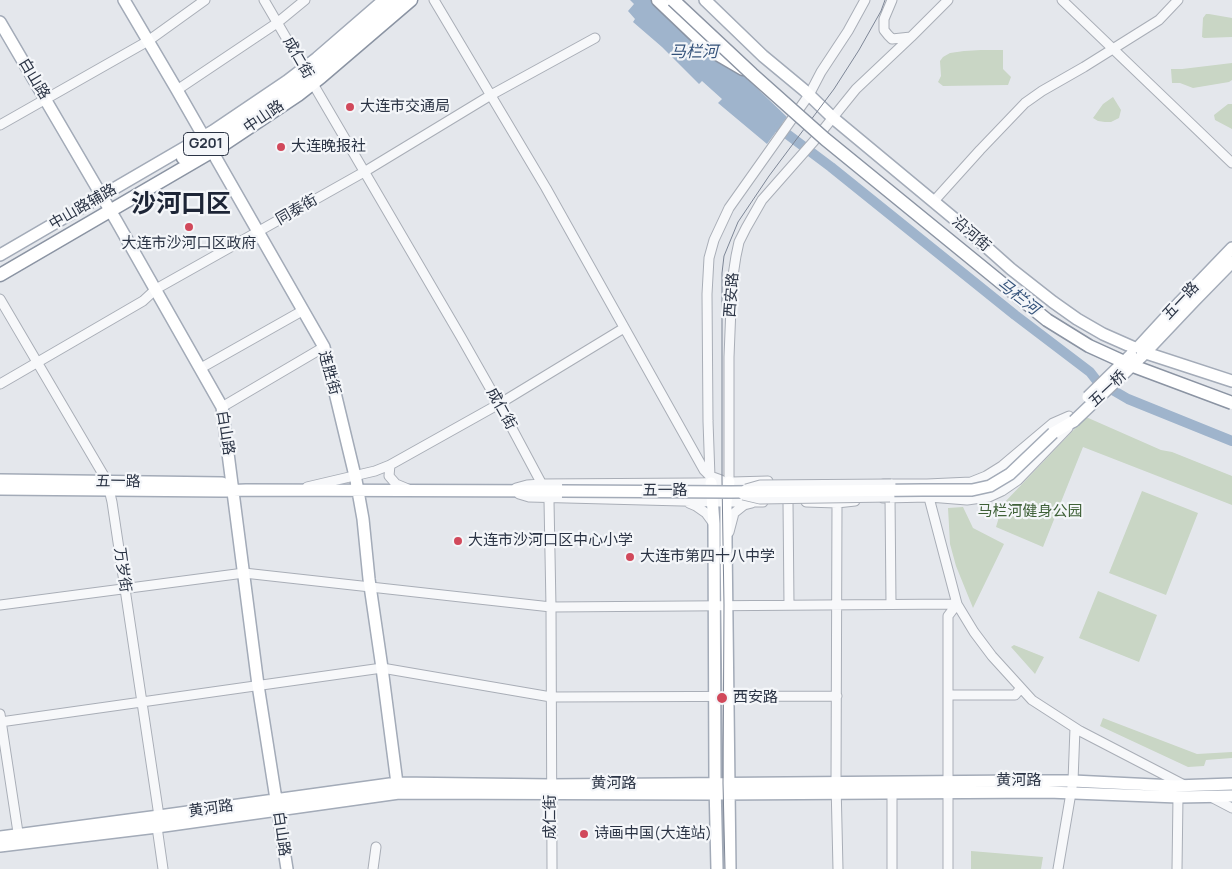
<!DOCTYPE html>
<html>
<head>
<meta charset="utf-8">
<style>
	body { margin:0 }
	canvas { display:block; background:#e4e7ec }
</style>
</head>
<body>
<canvas width="1232" height="869"></canvas>
<script>
const context = document.querySelector('canvas').getContext('2d');
context.lineJoin = 'round';
function paint(path, color) { context.fillStyle = color; context.fill(path, 'evenodd'); }
const poly = rows => new Path2D(rows.map(r => 'M' + r).join(''));
function stroke(path, color, width, dash) { context.strokeStyle = color; context.lineWidth = width; context.lineCap = dash ? 'butt' : 'round'; context.setLineDash(dash || []); context.stroke(path); }
function label(font, color, halo, rows, align = 'center') {
  context.font = font + ' Manrope,"Noto Sans SC",sans-serif'; context.lineWidth = 4.5; context.setLineDash([]); context.textBaseline = 'middle'; context.strokeStyle = halo; context.fillStyle = color; for (const [text, x, y, turn = 0] of rows) {
    context.save(); context.translate(x, y); context.rotate((+turn || 0) * Math.PI / 180); context.textAlign = isNaN(turn) ? turn : align; if (halo) context.strokeText(text, 0, 0); context.fillText(text, 0, 0); context.restore();
  }
}
paint(poly([
	[1206,14,1209,14,1232,18,1232,37,1204,38,1202,37,1203,18],
	[981,50,1003,50,1003,69,1011,77,1008,85,943,86,938,82,941,76,940,61,943,57,950,53,964,51],
	[1232,63,1232,80,1229,82,1193,88,1180,83,1172,83,1171,69,1182,69],
	[1113,97,1121,110,1119,118,1111,122,1105,122,1098,121,1093,118,1103,104],
	[1228,104,1232,104,1232,129,1215,120,1214,115],
	[1086,417,1161,450,1172,452,1232,476,1232,505,1083,447,1043,547,996,527,1003,504],
	[1142,491,1198,513,1166,595,1109,573],
	[963,507,973,528,1004,544,973,608,956,566,950,544,948,508],
	[1098,591,1157,615,1139,662,1079,638],
	[1014,645,1044,657,1035,674,1011,647],
	[1103,718,1197,754,1232,752,1232,758,1206,760,1204,766,1188,767,1100,726],
	[971,851,1043,857,1041,869,971,869]
]), '#c9d6c5');
paint(poly([
	[630,0,665,0,787,117,767,144,718,103,722,99,702,81,699,84,662,47,633,22,635,19,628,11,634,4]
]), '#9fb4cc');
stroke(poly([
	[779,128,831,167,1015,315,1090,372,1097,381,1128,399,1232,441]
]), '#9fb4cc', 10);
const minor = poly([
	[264,0,461,337,499,404,545,490,549,501,551,607,552,869],
	[434,0,546,188,704,470,710,476,721,480],
	[892,0,884,19,884,30,888,35,892,39,911,37],
	[1062,0,1232,163],
	[177,90,277,23,305,0],
	[0,125,148,41,205,0],
	[934,201,980,150,1025,103,1042,91,1084,67,1159,20,1178,0],
	[0,299,107,481,112,502,159,816,157,827,163,869],
	[201,368,302,311],
	[0,384,143,301,156,289,364,172,491,95,595,38],
	[222,407,324,347],
	[390,465,389,476,396,484,408,489],
	[710,477,708,421,707,294,709,258,714,240,729,208,809,95,821,72,848,31,865,0],
	[729,482,729,357,732,282,736,256,739,242,746,228,762,200,814,141,856,89,911,37,948,0],
	[883,484,927,484,971,482,986,476,1002,466,1053,423,1069,416],
	[307,487,375,471,390,465,499,404,624,328],
	[516,488,527,485,541,484,696,483,768,481],
	[519,494,529,497,720,502,763,502],
	[928,494,957,604,974,632,992,656,1032,700,1080,731,1186,786],
	[890,497,891,604],
	[883,498,929,497,967,500,989,497,1002,491,1018,480,1068,428],
	[788,502,789,605],
	[806,502,837,503,855,501],
	[689,503,696,506,706,513,714,524],
	[837,503,836,783,838,869],
	[729,532,734,513,744,505,752,503],
	[0,605,244,573,551,607,957,604],
	[948,695,1015,695,1021,688],
	[0,714,19,839],
	[0,722,382,668,551,697,837,696],
	[892,787,892,869],
	[1211,797,1232,808],
	[373,869,376,847],
	[948,869,948,616,957,604],
	[1058,869,1073,781,1075,728],
	[1177,869,1178,797]
]);
const major = poly([
	[124,0,177,90,324,347,356,480,363,519,369,579,382,668,398,791],
	[705,0,763,56,804,90,833,118,957,221,1011,269,1053,302,1077,319,1103,334,1146,353,1232,381],
	[0,22,117,222,222,407,258,685,287,869],
	[0,255,213,131,287,81,317,58,384,0],
	[1134,352,1180,302,1232,248],
	[1141,357,1194,301,1232,262],
	[1053,433,1074,421],
	[0,480,222,483,233,490],
	[729,482,726,502,726,542,730,869],
	[711,483,714,524,715,784,717,869],
	[0,489,222,491,246,490,562,491],
	[0,837,159,816,397,783,551,785,1023,781,1073,781,1175,786,1232,784],
	[0,846,157,827,399,793,716,794,1048,792,1178,797,1232,796]
]);
const highway = poly([
	[658,0,701,41,719,55,743,69],
	[183,158,218,137,292,87,396,0],
	[0,275,223,145,298,95,321,77,411,0]
]);
stroke(minor, '#a9aeb7', 11);
stroke(major, '#a3abb8', 14);
stroke(highway, '#8b94a3', 15);
stroke(minor, '#f7f8fa', 9);
stroke(major, '#fff', 11);
stroke(highway, '#fff', 12);
stroke(poly([
	[725,869,723,783,724,605,722,480,722,273,724,256,738,222,769,176,834,89,859,50,881,11,885,0]
]), '#7d8696', 1);
const minorBridge = poly([
	[746,489,760,485,891,484],
	[743,495,760,499,890,497]
]);
const majorBridge = poly([
	[1088,397,1131,355],
	[1074,421,1141,357],
	[562,491,731,492,922,490,972,490,990,486,1010,474,1053,433]
]);
const highwayBridge = poly([
	[673,0,752,74,825,139,1047,320,1089,346,1133,366,1232,403]
]);
stroke(minorBridge, '#a9aeb7', 11, []);
stroke(majorBridge, '#a3abb8', 14, []);
stroke(highwayBridge, '#8b94a3', 15, []);
stroke(minorBridge, '#f7f8fa', 9);
stroke(majorBridge, '#fff', 11);
stroke(highwayBridge, '#fff', 12);
for (const [x, y, r, color] of [
	[350,107,5,"#d1495b"],
	[281,147,5,"#d1495b"],
	[189,227,5,"#d1495b"],
	[458,541,5,"#d1495b"],
	[630,557,5,"#d1495b"],
	[722,698,6,"#d1495b"],
	[584,834,5,"#d1495b"]
]) { const dot = new Path2D(); dot.arc(x, y, r, 0, 2 * Math.PI); context.fillStyle = color; context.fill(dot); stroke(dot, '#f4f6f9', 2); }
for (const [x, y, w] of [
	[206,144,45]
]) { const box = new Path2D(); box.roundRect(x - w / 2, y - 11.5, w, 23, 4); context.fillStyle = '#f4f6f9'; context.fill(box); stroke(box, '#2b3445', 1); }
label('bold 14px', '#2b3445', null, [
	["G201",206,144]
]);
label('15px', '#2b3445', '#f4f6f9', [
	["成仁街",298,58,60],
	["白山路",34,79,59],
	["中山路",264,117,-34],
	["中山路辅路",83,207,-30],
	["同泰街",297,210,-30],
	["沿河街",971,234,41],
	["西安路",732,295,-86],
	["五一路",1181,301,-47],
	["连胜街",329,373,75],
	["五一桥",1108,389,-43],
	["成仁街",501,409,61],
	["白山路",225,433,81],
	["五一路",118,482,1],
	["五一路",665,491],
	["万岁街",122,570,82],
	["黄河路",1019,781],
	["黄河路",614,784],
	["黄河路",211,809,-8],
	["成仁街",551,817,-90],
	["白山路",281,834,82]
]);
label('15px', '#2b3445', '#f4f6f9', [
	["大连市交通局",360,107],
	["大连晚报社",291,147],
	["大连市沙河口区政府",189,244,"center"],
	["大连市沙河口区中心小学",468,541],
	["大连市第四十八中学",640,557],
	["西安路",733,698],
	["诗画中国(大连站)",594,834]
], 'left');
label('15px', '#3f6138', '#f4f6f9', [
	["马栏河健身公园",1030,512]
]);
label('italic 16px', '#34527a', '#f4f6f9', [
	["马栏河",694,53],
	["马栏河",1018,297,38]
]);
label('bold 25px', '#1d2536', '#f4f6f9', [
	["沙河口区",181,205]
]);
</script>
</body>
</html>
